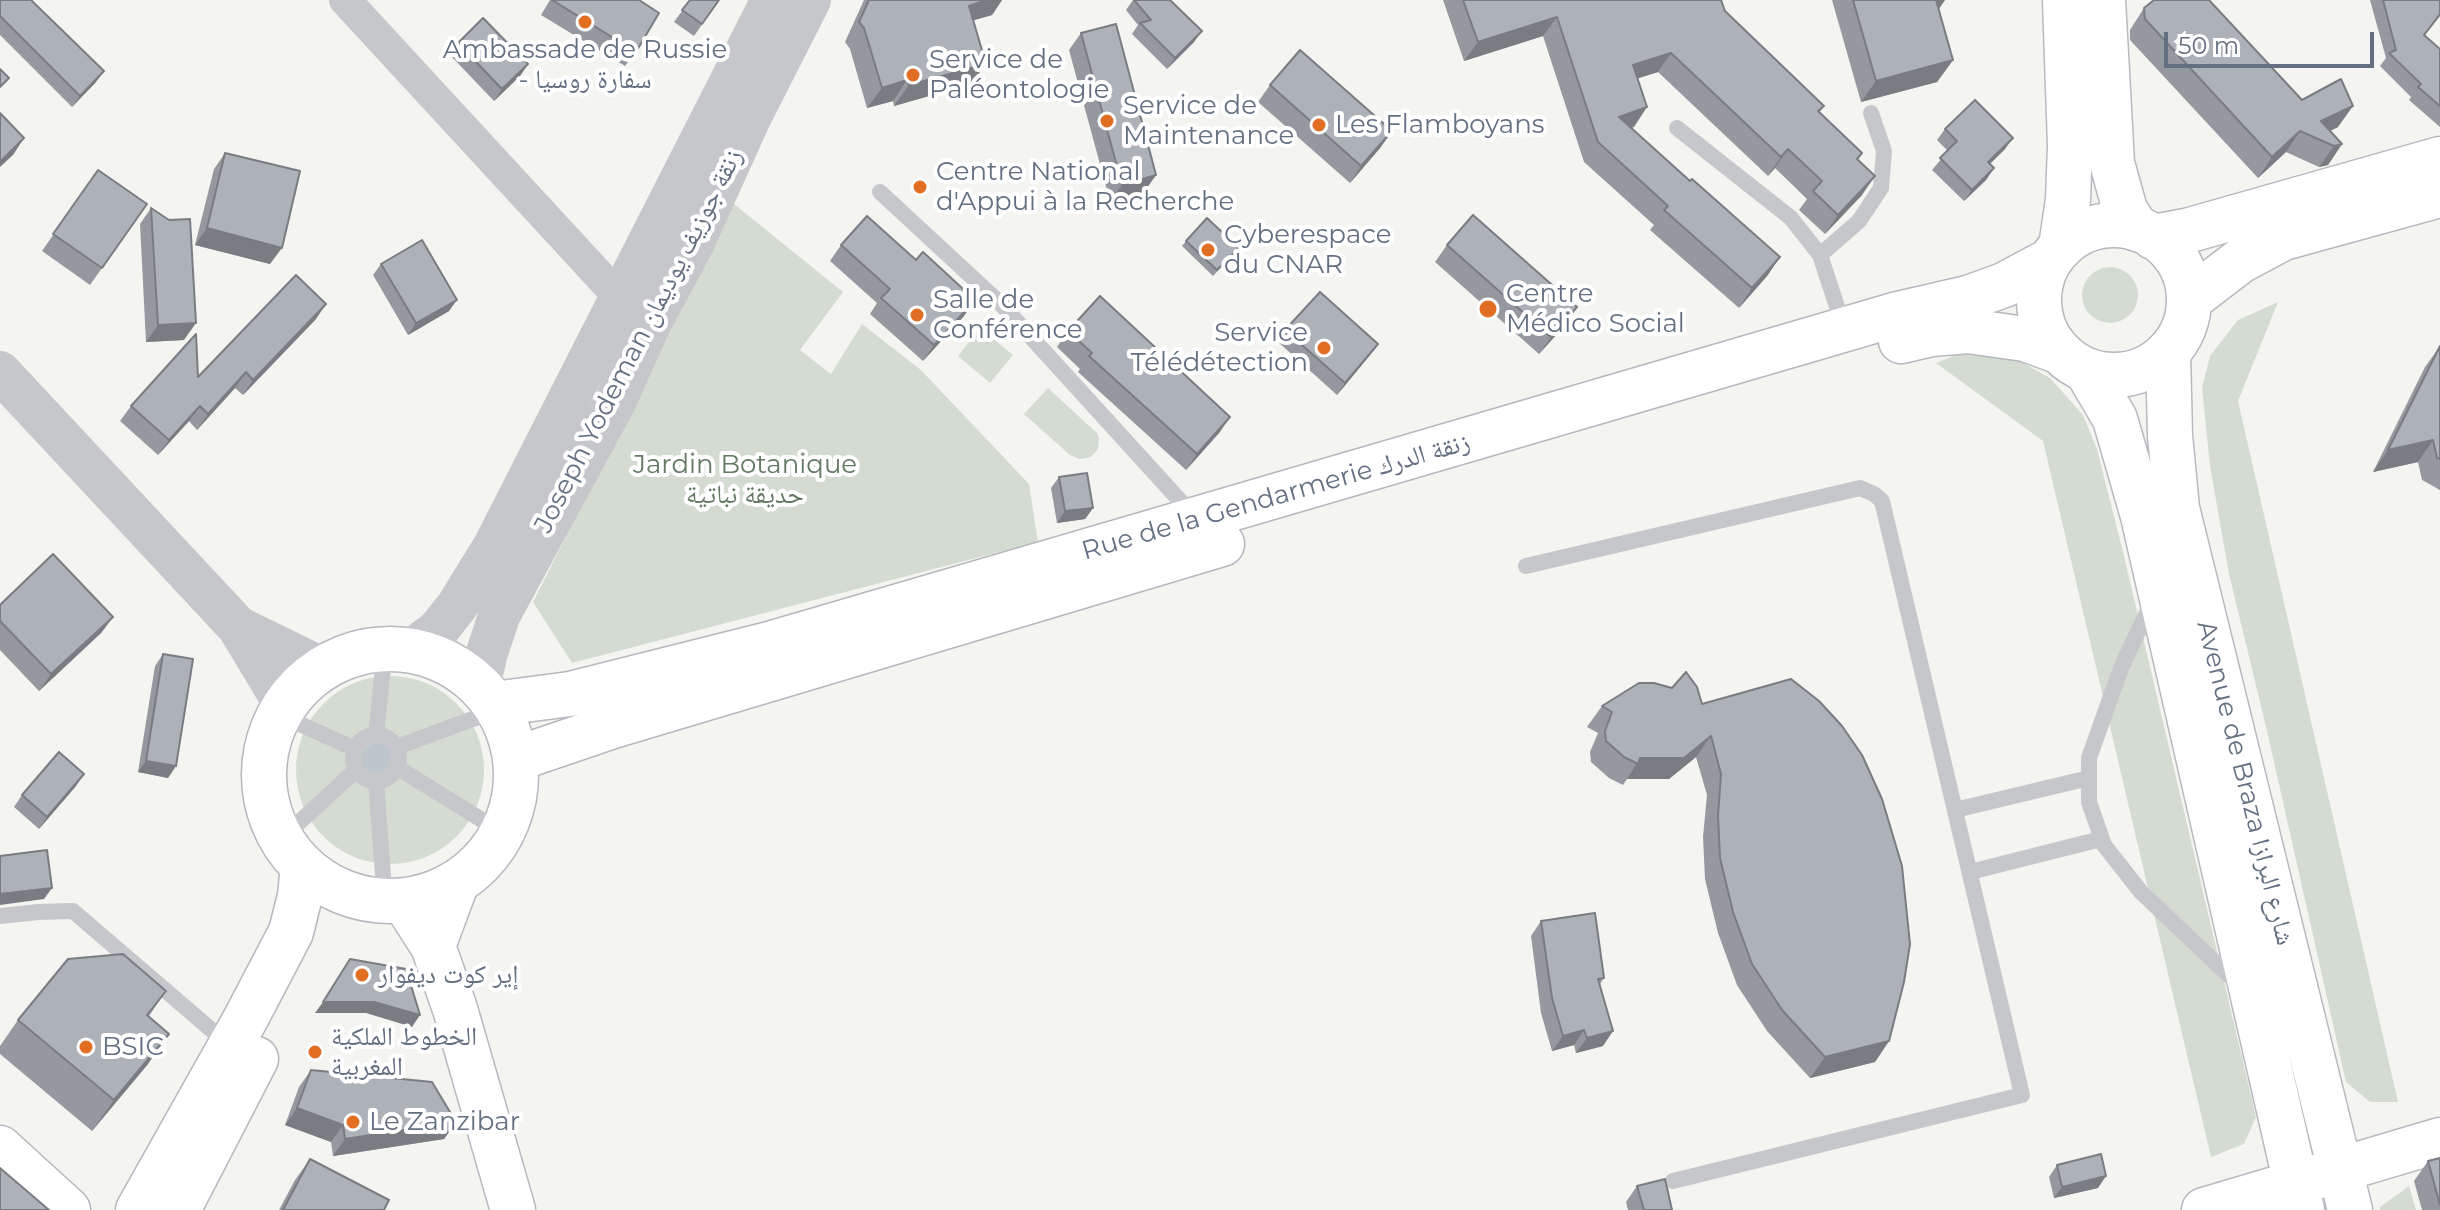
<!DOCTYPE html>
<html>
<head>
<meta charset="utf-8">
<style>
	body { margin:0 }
	#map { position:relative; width:2440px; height:1210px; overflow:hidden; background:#f4f5f1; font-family:Montserrat,sans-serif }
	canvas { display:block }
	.scale { position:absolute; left:2164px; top:32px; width:210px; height:36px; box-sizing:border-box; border:4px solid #647082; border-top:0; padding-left:10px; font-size:24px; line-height:28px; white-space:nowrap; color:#647082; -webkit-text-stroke:6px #fff; paint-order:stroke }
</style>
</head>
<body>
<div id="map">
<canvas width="2440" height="1210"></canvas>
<div class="scale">50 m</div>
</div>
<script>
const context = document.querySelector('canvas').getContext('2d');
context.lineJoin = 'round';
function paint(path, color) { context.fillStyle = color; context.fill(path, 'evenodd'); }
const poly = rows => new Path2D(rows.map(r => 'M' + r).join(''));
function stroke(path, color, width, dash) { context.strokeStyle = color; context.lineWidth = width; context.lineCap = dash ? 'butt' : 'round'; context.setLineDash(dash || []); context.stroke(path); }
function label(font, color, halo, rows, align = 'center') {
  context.font = font + ' Montserrat,"Noto Naskh Arabic",sans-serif'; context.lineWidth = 8; context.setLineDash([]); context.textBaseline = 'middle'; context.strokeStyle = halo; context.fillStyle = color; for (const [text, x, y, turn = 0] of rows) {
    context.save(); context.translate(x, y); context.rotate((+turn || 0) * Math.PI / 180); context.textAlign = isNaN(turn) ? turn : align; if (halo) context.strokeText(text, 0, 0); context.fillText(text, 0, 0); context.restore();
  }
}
paint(poly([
	[734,204,843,292,800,350,831,374,862,324,921,370,1029,484,1038,542,572,663,533,602],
	'2082 295a28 28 0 1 1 56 0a28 28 0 1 1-56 0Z',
	[2278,302,2238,401,2398,1102,2370,1102,2346,1082,2267,731,2229,574,2210,466,2202,388,2210,356,2238,320],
	[980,328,1013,355,990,383,958,356],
	[1971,349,2009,355,2050,378,2083,415,2097,449,2124,556,2256,1117,2244,1144,2211,1157,2043,441,1936,363],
	[1048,388,1097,433,1099,438,1098,449,1091,457,1080,459,1070,455,1024,414],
	'296 770a94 94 0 1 1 188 0a94 94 0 1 1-188 0Z',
	[2409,1186,2416,1210,2380,1210,2380,1207]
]), '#d4dcd2');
paint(poly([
	'361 759a16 16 0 1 1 32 0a16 16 0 1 1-32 0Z'
]), '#bdc6cc');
const secondary = poly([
	[2103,0,2112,163,2125,210,2137,229],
	[2061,247,2068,200,2070,145,2065,0],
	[2168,352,2170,436,2177,508,2350,1210],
	[2087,371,2115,419,2143,516,2302,1210],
	[404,901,433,946,455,1009,513,1210],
	[433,946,456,884],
	[2204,1210,2440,1140]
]);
const primary = poly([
	'2039 300a75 75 0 1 1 150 0a75 75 0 1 1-150 0Z',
	[2153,237,2190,230,2440,159],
	[2189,300,2240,261,2283,238,2440,195],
	[1901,341,1931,334,1968,331,2025,339,2058,351],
	'264 775a126 126 0 1 1 252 0a126 126 0 1 1-252 0Z',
	[494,704,570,694,769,644,1894,315,1968,298,2004,285,2049,261],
	[516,759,613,726,1222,544],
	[0,1148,68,1210],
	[138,1210,246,1018,291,932,300,896,303,866],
	[178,1210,256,1059]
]);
stroke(secondary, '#b7babf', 47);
stroke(primary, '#b5b8bd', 47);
stroke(poly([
	[1677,128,1791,218,1820,255,1844,328],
	[880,192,1001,304,1193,515],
	[1820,255,1859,221,1881,188,1884,151,1871,113],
	[1526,566,1860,488,1874,494,1882,501,2022,1095,1673,1181],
	[2152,602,2121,668,2089,758,2089,802,2104,845,2141,892,2239,985],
	[280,715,355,749],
	'353 758a23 23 0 1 1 46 0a23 23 0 1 1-46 0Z',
	[376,735,385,649],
	[397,747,497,710],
	[398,768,503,833],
	[376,782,385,901],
	[1955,810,2089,778],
	[281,839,356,770],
	[1970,872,2101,839],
	[0,916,38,912,73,911,229,1045]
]), '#c5c7cb', 16);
stroke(poly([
	[345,0,620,298,636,311]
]), '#c5c7cb', 32);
stroke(poly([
	[0,372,238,627,285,705],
	[238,627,322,668],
	[410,651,438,630,457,606,494,546,772,0],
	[479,687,486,656,499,616,616,400,650,324,693,244,749,120,810,0]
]), '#c5c7cb', 42);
stroke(secondary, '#fff', 44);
stroke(primary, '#fff', 44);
paint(poly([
	[0,0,96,82,72,107,0,35],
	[550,0,639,0,636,52,625,66,541,15],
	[690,0,719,0,694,36,674,22],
	[864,0,1002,0,992,15,973,20,971,84,894,106,893,101,867,108,850,49,845,42],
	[1133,0,1170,0,1194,42,1167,69,1132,34,1138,25,1126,10],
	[1443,0,1721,0,1725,11,1824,106,1820,112,1858,159,1862,195,1825,234,1799,210,1807,199,1775,168,1768,176,1658,72,1638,78,1634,127,1631,128,1690,181,1780,257,1767,276,1739,308,1650,230,1654,225,1584,162,1543,36,1464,61],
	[1832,0,1945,0,1939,9,1953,60,1937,82,1861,102],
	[2370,0,2440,0,2440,16,2425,35,2440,49,2440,127,2409,100,2411,97,2380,66,2386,58],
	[2144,8,2302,100,2338,127,2330,131,2342,144,2328,165,2319,167,2286,152,2258,178,2130,40,2130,30],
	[1081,33,1156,175,1144,192,1110,201,1069,50],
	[458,43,528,64,520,76,494,101,450,55],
	[1270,85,1392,131,1380,148,1350,183,1258,102],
	[1945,129,2005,149,1990,164,1994,168,1986,180,1964,201,1932,170,1948,151,1937,140],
	[225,153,270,264,195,245,214,169],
	[98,170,147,204,90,285,42,251],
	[151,208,184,340,146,342,140,224],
	[1186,241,1239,248,1213,276,1182,246],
	[841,245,964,316,923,361,870,314,877,303,830,261],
	[1447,245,1566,324,1539,354,1435,262],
	[381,264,449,311,408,335,373,275],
	[316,319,243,395,235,388,197,430,189,421,158,455,120,421,131,406,198,377],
	[1285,330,1370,355,1337,395,1277,341],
	[1068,331,1230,417,1219,433,1186,470,1078,372,1080,369,1057,347],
	[2440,346,2440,490,2422,480,2418,462,2373,472,2425,367],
	[1059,477,1093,508,1085,519,1057,523,1051,488],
	[0,605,113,617,101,633,39,691,0,650],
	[163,654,176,766,168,778,138,772,155,666],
	[1702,704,1889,1041,1875,1062,1810,1078,1767,1031,1737,985,1718,933,1705,879,1703,837,1707,795,1696,757,1669,779,1627,779,1623,785,1609,778,1591,762,1590,752,1598,733,1587,727,1602,706],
	[76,786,39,829,14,807,22,795],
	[1541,921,1604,978,1600,984,1603,1046,1576,1053,1574,1045,1552,1051,1541,1013,1531,936],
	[166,991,149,1016,148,1064,92,1131,0,1054,0,1046,18,1020],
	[311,1070,456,1122,444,1139,333,1156,331,1142,285,1125,299,1087],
	[2440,1158,2440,1210,2422,1210,2414,1181,2428,1161],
	[310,1159,384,1210,279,1210,295,1180],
	[2057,1165,2098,1188,2054,1198,2049,1177],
	[1637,1186,1672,1210,1628,1210,1626,1202]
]), '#95999f');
paint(poly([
	[986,0,1002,0,992,15,954,26,969,6],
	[1934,0,1945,0,1934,15],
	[1557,17,1543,36,1464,61,1478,42],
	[1202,31,1194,42,1167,69,1175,58],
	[1671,53,1658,72,1620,84,1633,65],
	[1953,60,1937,82,1861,102,1876,81],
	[528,64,520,76,494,101,502,89],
	[986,64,971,84,894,106,909,85],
	[104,71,96,82,72,107,80,96],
	[907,80,893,101,867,108,882,88],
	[2353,106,2338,127,2316,138,2321,121],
	[1647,107,1634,127,1606,136,1619,117],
	[1392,131,1380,148,1350,183,1361,166],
	[2300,131,2286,152,2258,178,2272,157],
	[24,138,13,155,0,167,0,162],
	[2013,138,2005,149,1980,173,1988,162],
	[2342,144,2328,165,2319,167,2334,146],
	[1788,149,1775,168,1768,176,1781,157],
	[1994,168,1986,180,1964,201,1972,190],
	[1156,175,1144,192,1110,201,1122,185],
	[1875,176,1862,195,1825,234,1838,215],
	[207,228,282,248,270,264,195,245],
	[1780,257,1767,276,1739,308,1752,288],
	[457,300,449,311,408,335,416,323],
	[975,300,964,316,923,361,934,345],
	[326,304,316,319,243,395,253,380],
	[1577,307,1566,324,1539,354,1551,337],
	[196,323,184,340,146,342,158,325],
	[1378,344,1370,355,1337,395,1345,383],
	[246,372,235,388,197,430,208,414],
	[200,406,189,421,158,455,169,440],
	[1230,417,1219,433,1186,470,1197,454],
	[2433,440,2418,462,2373,472,2388,450],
	[1093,508,1085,519,1057,523,1065,511],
	[113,617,101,633,39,691,51,674],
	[1711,736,1696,757,1669,779,1627,779,1640,758],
	[146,761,176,766,168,778,138,772],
	[84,774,76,786,39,829,47,817],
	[52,888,44,899,0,905,0,894],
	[323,1002,374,1002,420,1015,412,1027,366,1013,315,1013],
	[1584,1030,1574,1045,1552,1051,1563,1036],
	[1613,1031,1603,1046,1576,1053,1587,1038],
	[169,1034,148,1064,92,1131,114,1100],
	[1889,1041,1875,1062,1810,1078,1825,1057],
	[297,1108,343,1125,331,1142,285,1125],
	[456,1122,444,1139,333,1156,345,1139],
	[2106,1176,2098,1188,2054,1198,2062,1187]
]), '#797d82');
const building = poly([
	[0,0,31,0,104,71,80,96,0,16,0,0],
	[552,0,639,0,659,13,636,52,552,0],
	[690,0,719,0,702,24,682,10,690,0],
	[869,0,986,0,969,6,986,64,909,85,907,80,882,88,864,28,859,22,869,0],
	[1134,0,1170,0,1202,31,1175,58,1140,23,1151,20,1134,0],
	[1463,0,1721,0,1725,11,1824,106,1818,111,1862,153,1857,159,1875,176,1838,215,1813,191,1822,181,1788,149,1781,157,1671,53,1633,65,1647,107,1619,117,1690,181,1692,179,1780,257,1752,288,1664,210,1668,206,1598,142,1557,17,1478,42,1463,0],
	[1853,0,1936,0,1953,60,1876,81,1853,0],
	[2154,0,2209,0,2302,100,2341,79,2353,106,2321,121,2342,144,2334,146,2300,131,2272,157,2145,19,2144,8,2154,0],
	[2383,0,2440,0,2440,14,2424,35,2440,49,2440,106,2418,87,2421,84,2389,53,2396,50,2383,0],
	[483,18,528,64,502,89,458,43,483,18],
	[1116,24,1156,175,1122,185,1081,33,1116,24],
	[1300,50,1392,131,1361,166,1270,85,1300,50],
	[0,69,9,78,0,87,0,69],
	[1975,100,2013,138,1988,162,1994,168,1972,190,1940,158,1957,141,1945,129,1975,100],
	[0,113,24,138,0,162,0,113],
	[225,153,300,171,282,248,207,228,225,153],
	[98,170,147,204,102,268,53,234,98,170],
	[151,208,169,220,190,219,196,323,158,325,151,208],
	[1473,215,1577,307,1551,337,1447,245,1473,215],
	[867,216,916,260,923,252,975,300,934,345,881,298,890,289,841,245,867,216],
	[1207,218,1239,248,1217,270,1186,241,1207,218],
	[422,240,457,300,416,323,381,264,422,240],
	[296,275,326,304,253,380,246,372,208,414,200,406,169,440,131,406,196,334,198,377,296,275],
	[1320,292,1378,344,1345,383,1285,330,1320,292],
	[1100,296,1230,417,1197,454,1089,356,1092,353,1068,331,1100,296],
	[2440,346,2440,459,2437,458,2433,440,2388,450,2440,346],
	[1087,473,1093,508,1065,511,1059,477,1087,473],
	[53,554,113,617,51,674,0,621,0,605,53,554],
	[163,654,193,659,176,766,146,761,163,654],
	[1686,672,1697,687,1702,704,1791,679,1819,701,1842,726,1862,755,1882,799,1902,866,1910,944,1904,982,1889,1041,1825,1057,1782,1010,1752,964,1733,912,1720,858,1718,816,1721,774,1711,736,1684,758,1640,758,1638,764,1624,757,1606,741,1605,731,1612,712,1602,706,1639,683,1654,683,1672,688,1686,672],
	[59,752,84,774,47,817,22,795,59,752],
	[47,850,52,888,0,894,0,856,47,850],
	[1595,913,1604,978,1598,979,1613,1031,1587,1038,1584,1030,1563,1036,1552,998,1541,921,1595,913],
	[123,954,166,991,147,1015,169,1034,114,1100,18,1020,68,959,123,954],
	[350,959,406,969,420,1015,374,1002,323,1002,350,959],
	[311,1070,432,1082,456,1122,345,1139,343,1125,297,1108,311,1070],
	[2101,1154,2106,1176,2062,1187,2057,1165,2101,1154],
	[2440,1158,2440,1205,2428,1161,2440,1158],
	[310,1159,389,1200,384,1210,283,1210,310,1159],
	[0,1168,49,1210,0,1210,0,1168],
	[1665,1179,1672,1210,1644,1210,1637,1186,1665,1179]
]);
paint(building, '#adb2b9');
stroke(building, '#797d82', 2);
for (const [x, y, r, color] of [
	[585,22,8,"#e26e23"],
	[913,75,8,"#e26e23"],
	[1107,121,8,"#e26e23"],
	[1319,125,8,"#e26e23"],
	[920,187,8,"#e26e23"],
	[1208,250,8,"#e26e23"],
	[1488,309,10,"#e26e23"],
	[917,315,8,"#e26e23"],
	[1324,348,8,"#e26e23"],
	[362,975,8,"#e26e23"],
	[86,1047,8,"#e26e23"],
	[315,1052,8,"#e26e23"],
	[353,1122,8,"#e26e23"]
]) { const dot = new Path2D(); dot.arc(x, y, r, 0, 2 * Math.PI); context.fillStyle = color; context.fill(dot); stroke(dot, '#fff', 3); }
label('26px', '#647082', '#fff', [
	["Ambassade de Russie",585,50,"center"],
	["- سفارة روسيا",585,80,"center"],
	["Service de",929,60],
	["Paléontologie",929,90],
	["Service de",1123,106],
	["Maintenance",1123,136],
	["Les Flamboyans",1335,125],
	["Centre National",936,172],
	["d'Appui à la Recherche",936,202],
	["Cyberespace",1224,235],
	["du CNAR",1224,265],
	["Centre",1506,294],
	["Médico Social",1506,324],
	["Salle de",933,300],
	["Conférence",933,330],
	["Service",1308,333,"right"],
	["Télédétection",1308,363,"right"],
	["إير كوت ديفوار",378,975],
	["الخطوط الملكية",331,1037],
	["المغربية",331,1067],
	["BSIC",102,1047],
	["Le Zanzibar",369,1122]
], 'left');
label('26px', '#647082', '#fff', [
	["Joseph Yodeman زنقة جوزيف يوديمان",639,341,-63],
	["Rue de la Gendarmerie زنقة الدرك",1276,497,-16],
	["Avenue de Braza شارع البرازا",2245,783,76]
]);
label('26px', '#637962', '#fff', [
	["Jardin Botanique",745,465],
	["حديقة نباتية",745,495]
]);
</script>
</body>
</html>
